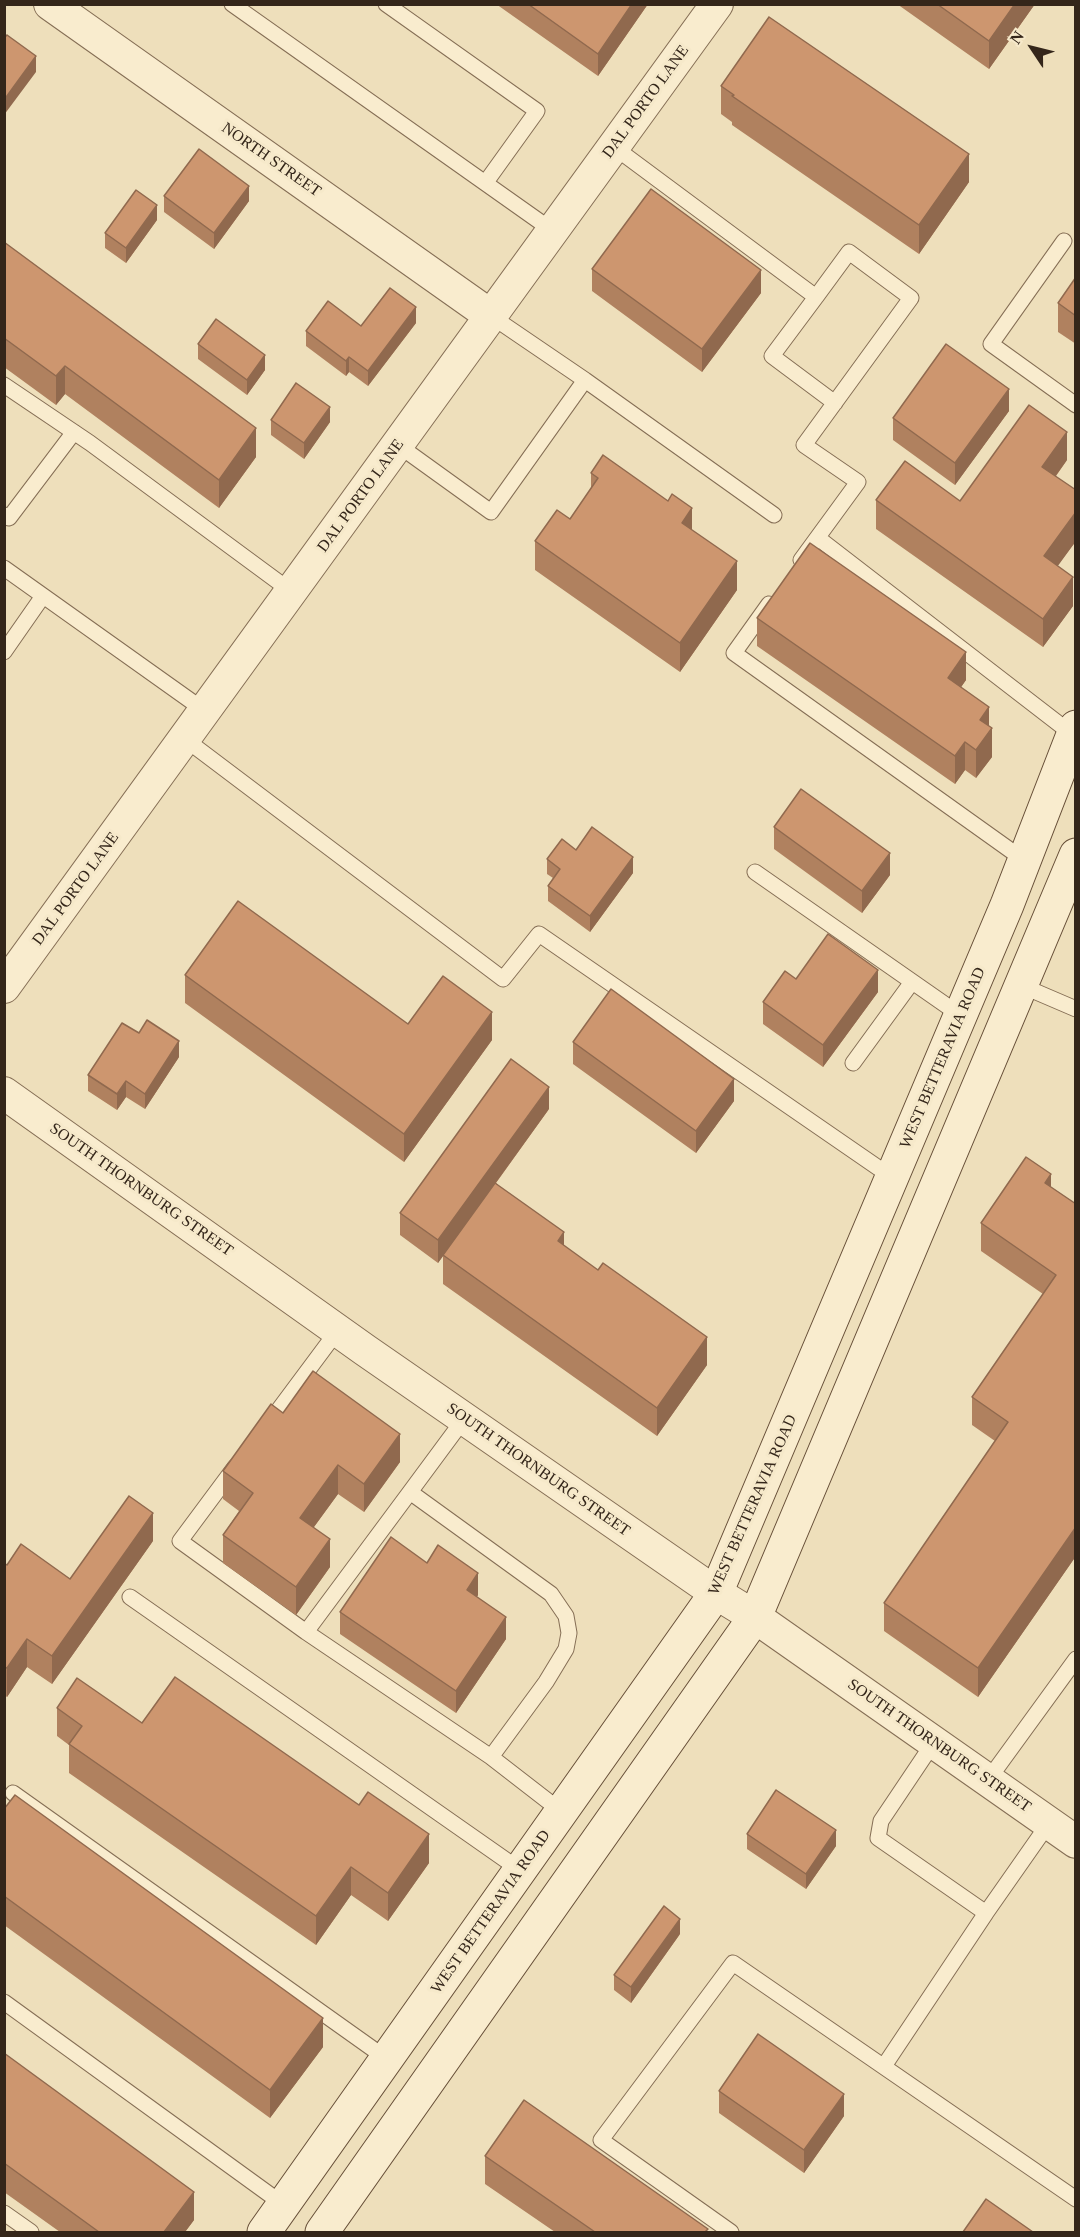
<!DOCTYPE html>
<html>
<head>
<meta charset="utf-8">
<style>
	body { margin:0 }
	#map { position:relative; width:1080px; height:2237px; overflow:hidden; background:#eedfbb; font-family:Georgia,serif }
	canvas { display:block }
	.frame { position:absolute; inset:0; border:6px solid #34261a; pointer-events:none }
	.north { position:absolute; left:1002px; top:18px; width:60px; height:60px; -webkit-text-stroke:4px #f6e9ca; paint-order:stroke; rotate:305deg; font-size:16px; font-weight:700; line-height:24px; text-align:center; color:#34261a }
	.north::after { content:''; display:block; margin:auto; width:21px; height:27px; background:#34261a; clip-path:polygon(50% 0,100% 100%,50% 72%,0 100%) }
</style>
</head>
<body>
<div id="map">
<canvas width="1080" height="2237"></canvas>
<div class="frame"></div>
<div class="north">N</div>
</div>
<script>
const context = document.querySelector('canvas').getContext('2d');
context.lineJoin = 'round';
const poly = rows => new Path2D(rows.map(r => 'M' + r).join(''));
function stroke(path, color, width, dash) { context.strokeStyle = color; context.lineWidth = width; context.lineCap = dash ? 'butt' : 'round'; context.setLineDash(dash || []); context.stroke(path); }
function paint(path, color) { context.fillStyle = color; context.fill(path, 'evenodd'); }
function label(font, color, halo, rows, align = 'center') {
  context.font = font + ' Georgia,serif'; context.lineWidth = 6; context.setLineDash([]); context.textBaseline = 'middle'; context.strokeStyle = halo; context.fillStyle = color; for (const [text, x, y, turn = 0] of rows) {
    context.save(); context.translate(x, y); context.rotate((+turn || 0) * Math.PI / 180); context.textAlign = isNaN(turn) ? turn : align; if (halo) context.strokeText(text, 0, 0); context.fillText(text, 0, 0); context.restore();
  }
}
const lane = poly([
	[232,4,553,231],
	[386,4,537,111,486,182],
	[614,147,816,297,849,252,911,298,804,445,858,482,801,560],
	[1064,241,991,344,1076,405],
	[816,297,772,356,835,403],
	[491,316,585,380],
	[4,385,90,443,292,592],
	[398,445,491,512,585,380,774,515],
	[4,515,9,518,74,432],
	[818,538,1072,734],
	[4,568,205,711],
	[769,604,734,653,1024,860],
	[4,652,43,596],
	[185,739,503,979,539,934,893,1178],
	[755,872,960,1015],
	[1020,985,1076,1009],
	[853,1063,912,982],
	[268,1424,338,1330],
	[235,1467,180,1541,306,1632],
	[410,1492,464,1419],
	[130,1597,520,1870],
	[934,1742,881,1821,878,1838,986,1913],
	[491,1757,306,1632,410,1492,551,1594,566,1616,569,1633,566,1649,546,1682,491,1757,562,1812],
	[988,1780,1076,1659],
	[13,1793,387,2059],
	[4,2002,284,2205],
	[884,2066,986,1913,1049,1823],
	[4,2213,31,2232],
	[731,2232,601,2140,733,1963,1076,2199]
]);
const street = poly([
	[50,4,491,316],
	[4,987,717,4],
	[4,1093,365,1350,716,1593,755,1617,1076,1842]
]);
const secondary = poly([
	[264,2232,716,1593,1007,905,1076,727],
	[322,2232,755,1617,1076,855]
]);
stroke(lane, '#856e55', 17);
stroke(street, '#856e55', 34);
stroke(secondary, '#674f38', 35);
stroke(lane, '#f9ecce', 15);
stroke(street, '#f9ecce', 32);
stroke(secondary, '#f9ecce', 33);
paint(poly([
	[496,4,648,4,598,76],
	[897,4,1035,4,989,69],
	[721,86,969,182,919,254,732,125,732,122,721,114],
	[164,196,249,201,214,249,164,212],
	[157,220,126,263,105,248,105,233],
	[4,242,256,457,219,508,65,394,56,405,4,367],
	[592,269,761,293,702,372,592,291],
	[1076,277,1076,344,1058,332,1058,303],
	[416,323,368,386,349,372,346,376,306,346,306,331,361,326],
	[198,344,265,370,247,395,198,359],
	[1009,411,955,485,893,440,893,418],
	[271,420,330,422,304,459,271,435],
	[1067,460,1056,476,1076,541,1057,566,1073,606,1043,647,876,529,876,500,960,501],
	[591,473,692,530,737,590,680,672,535,570,535,541,570,519,591,489],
	[757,618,966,680,961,687,989,726,992,757,976,778,965,770,955,784,757,646],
	[774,827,890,875,862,913,774,849],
	[576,850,633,873,590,932,548,901,548,886,553,878,547,874,547,859],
	[185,975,408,1024,492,1040,404,1162,185,1003],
	[796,979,878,992,823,1067,763,1024,763,1002],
	[573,1042,734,1101,696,1153,573,1064],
	[179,1057,145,1109,126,1097,117,1110,88,1091,88,1075],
	[549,1109,496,1183,564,1246,707,1365,657,1436,443,1284,443,1256,438,1263,400,1235,400,1213],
	[1051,1187,1076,1204,1076,1556,978,1697,884,1631,884,1603,995,1441,972,1425,972,1397,1043,1294,981,1251,981,1223],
	[283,1413,400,1462,364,1512,338,1494,314,1527,330,1567,296,1615,223,1563,223,1535,239,1511,223,1499,223,1471],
	[153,1541,52,1684,27,1667,7,1697,4,1695,4,1563,7,1565,70,1579],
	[427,1563,478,1595,477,1597,506,1639,456,1713,340,1634,340,1612],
	[57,1708,142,1723,429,1863,388,1921,351,1895,316,1945,69,1773,69,1745,57,1736],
	[4,1809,323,2047,270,2118,4,1925],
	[747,1834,836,1846,806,1889,747,1849],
	[680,1934,631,2003,614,1990,614,1975],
	[4,2053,194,2220,185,2232,60,2232,4,2192],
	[719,2091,844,2116,804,2173,719,2113],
	[485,2156,708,2232,555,2232,485,2184]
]), '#b0815f');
paint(poly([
	[632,4,648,4,598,76,598,54],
	[1015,4,1035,4,989,69,989,41],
	[36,56,36,72,4,115,4,100],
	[969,154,969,182,919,254,919,225],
	[249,186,249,201,214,249,214,233],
	[157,205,157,220,126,263,126,248],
	[761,270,761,293,702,372,702,349],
	[416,307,416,323,368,386,368,371],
	[265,355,265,370,247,395,247,380],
	[349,357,349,372,346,376,346,361],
	[65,366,65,394,56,405,56,376],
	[1009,389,1009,411,955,485,955,463],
	[330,407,330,422,304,459,304,443],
	[256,428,256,457,219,508,219,480],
	[1067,432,1067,460,1042,495,1042,467],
	[692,508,692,536,682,523],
	[1076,512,1076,541,1044,585,1044,556],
	[737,561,737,590,680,672,680,643],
	[1073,577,1073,606,1043,647,1043,619],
	[966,652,966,680,948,706,948,678],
	[989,707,989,733,992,728,992,757,976,778,976,750,980,720],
	[965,742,965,770,955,784,955,756],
	[890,853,890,875,862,913,862,891],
	[633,857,633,873,590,932,590,916],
	[878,970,878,992,823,1067,823,1045],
	[492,1012,492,1040,404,1162,404,1134],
	[179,1041,179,1057,145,1109,145,1094],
	[734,1079,734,1101,696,1153,696,1131],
	[126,1081,126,1097,117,1110,117,1094],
	[549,1087,549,1109,438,1263,438,1240],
	[1051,1174,1051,1203,1045,1183],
	[564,1232,564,1261,558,1241],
	[707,1337,707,1365,657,1436,657,1408],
	[400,1434,400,1462,364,1512,364,1484],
	[338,1465,338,1494,300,1546,300,1518],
	[153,1513,153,1541,52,1684,52,1656],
	[1076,1527,1076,1556,978,1697,978,1668],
	[330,1539,330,1567,296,1615,296,1587],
	[478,1573,478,1595,467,1612,467,1590],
	[506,1617,506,1639,456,1713,456,1691],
	[27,1639,27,1667,7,1697,7,1668],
	[836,1830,836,1846,806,1889,806,1874],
	[429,1834,429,1863,388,1921,388,1893],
	[351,1867,351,1895,316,1945,316,1916],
	[680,1919,680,1934,631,2003,631,1987],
	[323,2018,323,2047,270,2118,270,2090],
	[844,2094,844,2116,804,2173,804,2150],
	[194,2192,194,2220,185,2232,164,2232]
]), '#90694e');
const building = poly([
	[528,4,632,4,598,54,528,4],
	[937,4,1015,4,989,41,937,4],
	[769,17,969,154,919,225,732,96,734,95,721,86,769,17],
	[7,35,36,56,4,100,4,38,7,35],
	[199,149,249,186,214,233,164,196,199,149],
	[651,189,761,270,702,349,592,269,651,189],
	[136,190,157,205,126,248,105,233,136,190],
	[4,242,256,428,219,480,65,366,56,376,4,338,4,242],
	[1076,277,1076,316,1058,303,1076,277],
	[390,288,416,307,368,371,349,357,346,361,306,331,328,301,361,326,390,288],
	[216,319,265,355,247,380,198,344,216,319],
	[946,344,1009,389,955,463,893,418,946,344],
	[296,383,330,407,304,443,271,420,296,383],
	[1029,405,1067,432,1042,467,1076,490,1076,512,1044,556,1073,577,1043,619,876,500,905,461,960,501,1029,405],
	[603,455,668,501,672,494,692,508,682,523,737,561,680,643,535,541,557,510,570,519,598,478,591,473,603,455],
	[810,543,966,652,948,678,989,707,980,720,992,728,976,750,965,742,955,756,757,618,810,543],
	[801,789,890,853,862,891,774,827,801,789],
	[592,827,633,857,590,916,548,886,560,869,547,859,562,839,576,850,592,827],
	[238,901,408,1024,443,976,492,1012,404,1134,185,975,238,901],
	[828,934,878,970,823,1045,763,1002,785,971,796,979,828,934],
	[611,989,734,1079,696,1131,573,1042,611,989],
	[147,1020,179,1041,145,1094,126,1081,117,1094,88,1075,122,1023,139,1033,147,1020],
	[511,1059,549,1087,438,1240,400,1213,511,1059],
	[1026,1157,1051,1174,1045,1183,1076,1204,1076,1527,978,1668,884,1603,1008,1422,972,1397,1056,1275,981,1223,1026,1157],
	[495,1183,564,1232,558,1241,598,1270,603,1263,707,1337,657,1408,443,1255,495,1183],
	[313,1371,400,1434,364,1484,338,1465,300,1518,330,1539,296,1587,223,1535,253,1493,223,1471,271,1404,283,1413,313,1371],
	[129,1496,153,1513,52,1656,27,1639,7,1668,4,1667,4,1563,7,1565,21,1544,70,1579,129,1496],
	[391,1537,427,1563,438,1545,478,1573,467,1590,506,1617,456,1691,340,1612,391,1537],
	[175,1677,359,1805,368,1792,429,1834,388,1893,351,1867,316,1916,69,1744,82,1726,57,1708,77,1678,142,1723,175,1677],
	[776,1790,836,1830,806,1874,747,1834,776,1790],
	[15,1795,323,2018,270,2090,4,1896,4,1809,15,1795],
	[664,1906,680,1919,631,1987,614,1975,664,1906],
	[758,2034,844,2094,804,2150,719,2091,758,2034],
	[4,2053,194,2192,164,2232,99,2232,4,2163,4,2053],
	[524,2100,708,2229,705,2232,595,2232,485,2156,524,2100],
	[986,2199,1033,2232,963,2232,986,2199]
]);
paint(building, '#cd966f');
stroke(building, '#90694e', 1.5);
label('16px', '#34261a', '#f6e9ca', [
	["DAL PORTO LANE",646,102,-54],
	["NORTH STREET",271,160,35],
	["DAL PORTO LANE",361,496,-54],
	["DAL PORTO LANE",76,889,-54],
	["WEST BETTERAVIA ROAD",943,1058,-67],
	["SOUTH THORNBURG STREET",141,1190,35],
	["SOUTH THORNBURG STREET",538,1470,35],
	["WEST BETTERAVIA ROAD",753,1505,-66],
	["SOUTH THORNBURG STREET",939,1746,35],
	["WEST BETTERAVIA ROAD",491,1912,-55]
]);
</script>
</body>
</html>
